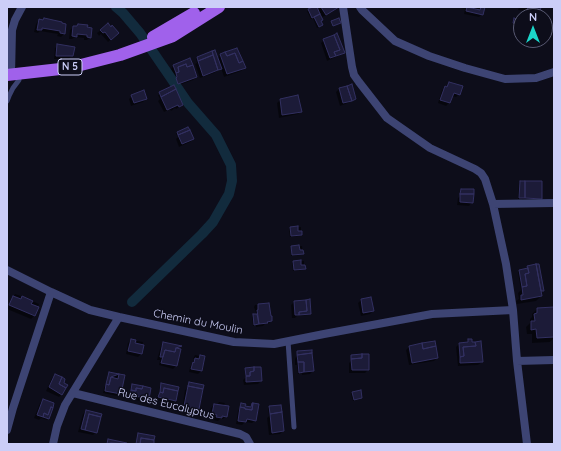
<!DOCTYPE html>
<html>
<head>
<meta charset="utf-8">
<style>
	body { margin:0 }
	#map { position:relative; width:561px; height:451px; overflow:hidden; background:#0d0d1a; font-family:Quicksand,sans-serif }
	canvas { display:block }
	.frame { position:absolute; inset:0; border:8px solid #cccef8; pointer-events:none }
	.north { position:absolute; left:513px; top:8px; width:40px; height:40px; box-sizing:border-box; background:#0d0d1a; border:1px solid #595a73; border-radius:50%; rotate:0deg; font-size:11px; font-weight:700; line-height:16px; text-align:center; color:#cccef8 }
	.north::after { content:''; display:block; margin:auto; width:14px; height:18px; background:#1bd5c9; clip-path:polygon(50% 0,100% 100%,50% 72%,0 100%) }
</style>
</head>
<body>
<div id="map">
<canvas width="561" height="451"></canvas>
<div class="frame"></div>
<div class="north">N</div>
</div>
<script>
const context = document.querySelector('canvas').getContext('2d');
context.lineJoin = 'round';
function paint(path, color) { context.fillStyle = color; context.fill(path, 'evenodd'); }
const poly = rows => new Path2D(rows.map(r => 'M' + r).join(''));
function stroke(path, color, width, dash) { context.strokeStyle = color; context.lineWidth = width; context.lineCap = dash ? 'butt' : 'round'; context.setLineDash(dash || []); context.stroke(path); }
function label(font, color, halo, rows, align = 'center') {
  context.font = font + ' Quicksand,sans-serif'; context.lineWidth = 3; context.setLineDash([]); context.textBaseline = 'middle'; context.strokeStyle = halo; context.fillStyle = color; for (const [text, x, y, turn = 0] of rows) {
    context.save(); context.translate(x, y); context.rotate((+turn || 0) * Math.PI / 180); context.textAlign = isNaN(turn) ? turn : align; if (halo) context.strokeText(text, 0, 0); context.fillText(text, 0, 0); context.restore();
  }
}
paint(poly([
	[315,7,317,10,320,8,319,7,339,7,321,18,320,26,317,28,313,18,311,19,307,11],
	[460,7,484,7,482,14,479,17,464,14,465,9,460,8],
	[519,7,540,7,538,16,532,16,532,15,524,14,525,11,518,10],
	[515,17,521,18,521,27,513,25,514,18],
	[39,20,65,25,64,34,61,37,57,36,58,34,40,31,38,33,34,32,36,24],
	[73,27,76,27,90,37,87,40,84,40,84,38,75,37,72,39,69,39,70,30],
	[101,30,118,33,108,42,101,34,99,36,97,33],
	[324,40,344,53,327,61,321,43],
	[58,45,72,55,69,59,54,59,55,48],
	[214,51,217,59,221,55,245,68,241,71,224,77,221,68,214,73,200,78,195,64,197,63,196,59],
	[174,65,196,77,193,80,174,87,182,105,176,109,175,108,171,111,170,109,164,112,158,101,160,99,158,95,175,86,174,82,175,80,171,69],
	[449,83,459,94,456,97,452,96,449,103,446,106,438,103,442,90,446,88],
	[339,89,355,99,348,103,340,106,336,92],
	[132,96,146,99,143,102,131,106,129,99],
	[298,96,301,111,298,114,279,118,277,103,280,100],
	[177,132,193,139,190,142,179,147,176,139,178,137,176,134],
	[520,182,541,199,538,202,522,201,522,199,518,199,519,183],
	[461,190,472,202,469,206,457,205,458,198,460,196,460,191],
	[301,227,301,235,300,236,290,237,289,229,290,228],
	[302,246,303,254,301,255,291,256,291,248,292,247],
	[304,261,304,269,303,270,293,271,292,263,294,262],
	[528,267,543,290,540,292,541,296,536,301,517,304,516,301,519,299,518,293,521,290,518,272,519,271,524,270],
	[15,294,21,296,20,300,23,297,39,304,34,316,31,319,7,309,11,301],
	[361,300,373,311,370,314,361,316,358,303],
	[309,301,310,314,309,315,297,316,295,318,292,318,291,305,294,302],
	[268,304,271,321,268,324,265,324,263,326,256,327,256,325,253,326,252,317,256,313,254,307,255,305],
	[553,308,554,338,550,342,532,343,532,334,527,334,526,327,530,323,530,319,532,317,532,314,537,309],
	[131,340,137,341,135,341,135,348,137,341,143,342,141,354,138,357,126,354,128,343],
	[469,340,482,362,478,365,458,366,456,347,459,344,465,343],
	[164,343,180,347,177,350,179,350,176,366,173,369,159,365,160,360,157,360,161,346],
	[409,347,437,358,434,361,409,365,406,350],
	[298,352,313,371,310,374,302,375,302,373,298,374,297,365,295,365,295,359,296,357,296,354],
	[195,355,204,357,201,371,198,374,189,372,190,367,195,359,193,359],
	[352,356,368,370,365,373,349,373,349,363,351,361,351,357],
	[246,369,261,381,258,384,244,385,243,380,246,377,245,377,245,370],
	[109,373,124,376,120,393,117,396,103,393,104,388,105,386,108,374],
	[56,375,62,394,59,397,46,391,52,378],
	[189,383,198,408,195,411,182,409,185,390,187,389,188,384],
	[162,384,175,400,172,403,156,400,157,396,159,394,160,386],
	[133,385,150,389,148,399,145,402,127,398,128,394,130,392,131,386],
	[352,392,361,398,360,399,353,401,351,394],
	[43,400,51,409,47,420,41,418,39,420,34,418,40,403],
	[219,402,225,403,223,407,226,416,223,419,220,419,218,421,214,420,214,418,209,417,211,408,214,405,217,405],
	[241,404,244,409,250,407,254,404,255,420,252,423,245,422,242,425,236,424,238,411,239,409,240,405],
	[270,407,283,431,280,434,269,435,267,418,269,416,268,408],
	[86,411,96,432,93,435,78,432,83,414],
	[109,440,126,444,107,444]
]), '#0007');
stroke(poly([
	[116,7,123,13,140,33,188,103,216,135,231,165,232,181,229,194,213,222,202,234,132,302]
]), '#122b3d', 10);
const building = poly([
	[313,7,317,7,320,14,312,18,308,9,313,7],
	[321,7,339,7,326,15,321,7],
	[467,7,480,10,481,7,485,7,483,15,466,11,467,7],
	[528,7,541,7,539,16,534,14,534,12,527,11,528,7],
	[320,14,323,20,321,21,323,25,319,27,314,17,320,14],
	[44,18,62,22,62,23,66,24,65,34,60,33,60,31,42,28,42,30,37,30,39,19,43,20,44,18],
	[339,18,341,23,333,26,331,21,339,18],
	[514,18,521,20,521,26,513,23,514,18],
	[108,23,111,27,112,25,119,33,111,40,105,32,103,33,100,30,108,23],
	[78,24,88,25,87,27,92,28,91,38,87,37,87,35,77,34,77,37,72,36,73,26,77,26,78,24],
	[337,33,345,53,336,56,334,52,340,50,334,35,337,33],
	[334,35,340,50,334,52,336,56,330,58,323,39,334,35],
	[57,44,75,47,73,56,56,56,57,44],
	[237,48,243,61,239,63,235,53,227,56,225,52,237,48],
	[215,50,222,69,218,70,212,51,215,50],
	[212,51,213,55,198,61,197,57,212,51],
	[225,52,227,56,235,53,239,63,243,61,246,68,227,74,220,54,225,52],
	[213,55,218,70,203,76,198,61,213,55],
	[190,58,193,65,187,67,186,64,178,67,179,72,176,73,173,65,190,58],
	[186,64,187,67,193,65,197,77,178,84,176,78,177,77,176,73,179,72,178,67,186,64],
	[449,82,463,86,460,95,454,93,450,103,440,100,445,86,447,87,449,82],
	[352,84,356,99,352,101,347,86,352,84],
	[174,85,176,89,161,97,159,92,174,85],
	[347,86,352,101,343,103,339,88,347,86],
	[176,89,183,105,179,107,178,105,167,110,161,97,176,89],
	[144,90,147,99,134,103,131,95,144,90],
	[298,95,302,112,282,115,280,99,298,95],
	[188,127,190,130,178,135,177,132,188,127],
	[190,130,194,139,182,144,178,135,190,130],
	[520,181,525,181,525,198,519,198,520,181],
	[525,181,542,181,542,199,525,198,525,181],
	[461,189,474,189,474,194,460,194,461,189],
	[460,194,474,194,473,203,460,202,460,194],
	[298,226,298,231,302,231,302,235,291,236,290,227,298,226],
	[299,245,300,250,303,250,304,254,292,255,291,246,299,245],
	[301,260,301,265,305,265,306,269,294,270,293,261,301,260],
	[536,264,542,296,521,300,521,295,523,295,522,287,527,286,525,274,529,273,527,266,536,264],
	[536,264,539,264,544,291,541,291,536,264],
	[528,268,529,273,525,274,527,286,522,287,519,270,528,268],
	[13,296,21,299,22,296,33,301,31,304,39,307,35,316,9,305,13,296],
	[371,297,374,311,363,313,361,299,371,297],
	[310,299,311,314,299,315,299,312,307,311,306,300,310,299],
	[306,300,307,311,299,312,299,315,295,315,294,301,306,300],
	[269,303,271,316,272,316,272,321,267,322,268,323,259,324,257,310,258,310,258,304,269,303],
	[554,307,554,337,537,338,536,329,531,330,531,321,535,321,534,314,537,313,537,308,554,307],
	[253,314,257,314,259,324,254,325,253,314],
	[131,339,136,340,135,343,144,345,142,354,128,351,131,339],
	[468,339,472,339,472,342,475,342,476,346,463,347,464,356,460,357,459,343,468,342,468,339],
	[435,341,436,346,423,349,422,343,435,341],
	[481,341,483,362,460,363,460,357,464,356,463,347,476,346,475,342,481,341],
	[163,342,182,346,176,348,175,352,165,350,163,357,160,357,163,342],
	[422,343,423,349,436,346,438,358,412,363,409,346,422,343],
	[176,348,181,349,177,366,161,363,165,350,175,352,176,348],
	[312,350,312,353,297,355,297,351,312,350],
	[312,353,314,371,304,372,304,362,298,362,297,355,312,353],
	[362,354,362,358,351,359,351,355,362,354],
	[362,354,369,354,369,370,352,370,351,359,362,358,362,354],
	[200,355,205,356,202,371,191,369,193,362,194,363,195,358,199,359,200,355],
	[298,362,304,362,304,372,299,373,298,362],
	[254,367,254,371,250,372,250,376,246,376,245,368,254,367],
	[254,367,261,367,262,381,246,382,246,376,250,376,250,372,254,371,254,367],
	[109,372,119,374,111,377,109,385,106,384,109,372],
	[55,374,62,377,59,384,66,388,62,395,49,387,55,374],
	[119,374,125,375,121,394,105,391,106,384,109,385,111,377,118,379,119,374],
	[62,377,65,379,64,383,68,385,66,388,59,384,62,377],
	[189,382,204,385,203,389,188,386,189,382],
	[161,383,179,387,178,391,164,388,163,393,160,392,161,383],
	[132,384,143,386,142,389,136,388,136,391,131,390,132,384],
	[143,386,151,388,149,399,130,395,131,390,136,391,136,388,142,389,143,386],
	[188,386,203,389,199,409,184,406,188,386],
	[164,388,178,391,176,401,158,397,160,392,163,393,164,388],
	[361,390,362,398,354,400,352,392,361,390],
	[43,399,54,403,53,408,51,407,48,415,44,413,43,417,37,415,43,399],
	[241,403,246,404,245,406,251,407,252,403,253,403,252,410,245,409,245,408,240,407,241,403],
	[253,403,259,404,256,421,247,419,246,422,238,421,240,407,245,408,245,409,252,410,253,403],
	[214,404,229,406,227,417,222,416,222,418,216,417,217,415,212,414,214,404],
	[281,405,282,412,270,414,269,406,281,405],
	[51,407,53,408,49,419,43,417,44,413,48,415,51,407],
	[86,410,102,414,101,417,89,414,85,430,81,429,86,410],
	[282,412,284,431,272,433,270,414,282,412],
	[89,414,101,417,97,433,85,430,89,414],
	[138,433,155,436,154,440,141,438,140,444,136,444,138,433],
	[141,438,154,440,154,444,140,444,141,438],
	[108,439,127,443,127,444,111,443,107,444,108,439]
]);
paint(building, '#1c1b38');
stroke(building, '#323061', 1);
stroke(poly([
	[7,101,9,96,13,88,19,80,19,74],
	[288,341,294,427]
]), '#3d4473', 5);
stroke(poly([
	[343,7,352,67,354,75,359,82,387,118,430,148,475,169,481,173,485,179,493,204],
	[360,7,362,10,395,41,429,56,465,68,505,79,536,78,554,72],
	[11,75,12,30,15,20,22,7],
	[7,270,51,292,90,310,119,317,234,342,274,344,324,334,432,314,513,310],
	[517,361,554,360],
	[73,393,240,434,246,437,250,444],
	[7,430,13,408,51,292],
	[53,444,57,426,65,405,119,317],
	[527,444,517,361,513,310,506,264,493,204,554,203]
]), '#3d4473', 8);
stroke(poly([
	[153,37,194,13],
	[7,75,69,68,120,55,173,36,219,7]
]), '#a061eb', 12);
for (const [x, y, w] of [
	[70,67,24]
]) { const box = new Path2D(); box.roundRect(x - w / 2, y - 8, w, 16, 3); context.fillStyle = '#0d0d1a'; context.fill(box); stroke(box, '#cccef8', 1); }
label('bold 10px', '#cccef8', null, [
	["N 5",70,67]
]);
label('11px', '#cccef8', '#0d0d1a', [
	["Chemin du Moulin",198,322,11],
	["Rue des Eucalyptus",166,404,14]
]);
</script>
</body>
</html>
